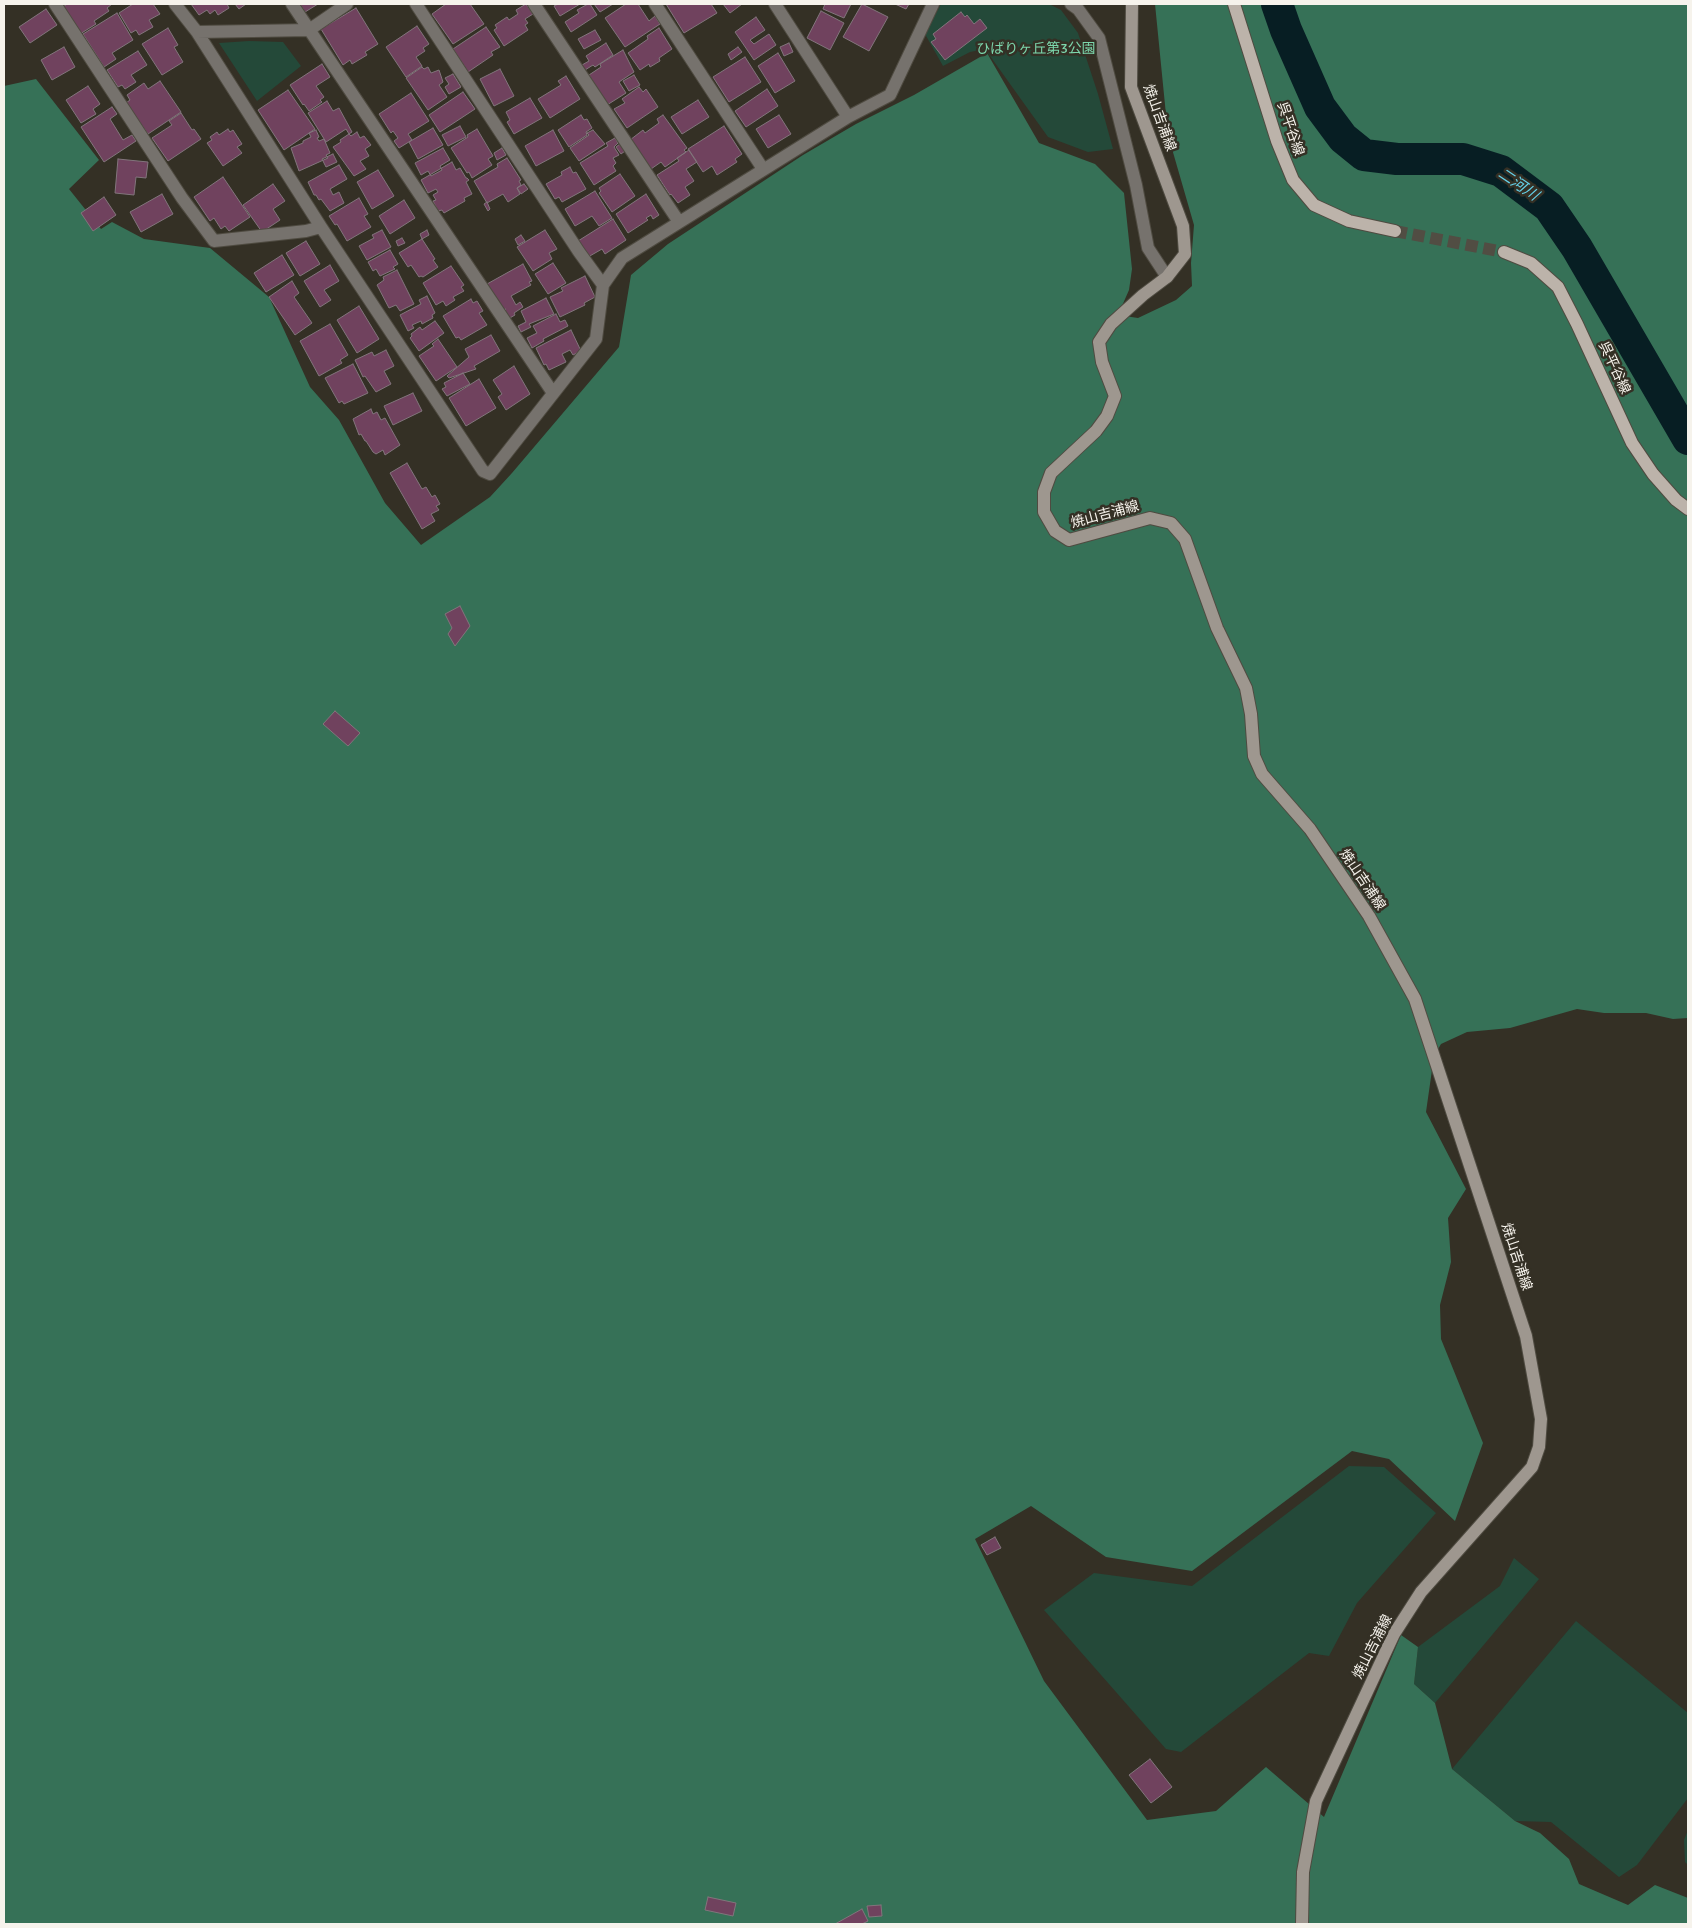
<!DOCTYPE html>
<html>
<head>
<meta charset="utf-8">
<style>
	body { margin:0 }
	#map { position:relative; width:1692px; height:1928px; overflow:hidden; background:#343025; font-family:Signika,sans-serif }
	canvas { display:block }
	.frame { position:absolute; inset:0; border:5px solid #f6f3ec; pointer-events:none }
</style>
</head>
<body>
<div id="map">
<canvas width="1692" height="1928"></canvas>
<div class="frame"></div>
</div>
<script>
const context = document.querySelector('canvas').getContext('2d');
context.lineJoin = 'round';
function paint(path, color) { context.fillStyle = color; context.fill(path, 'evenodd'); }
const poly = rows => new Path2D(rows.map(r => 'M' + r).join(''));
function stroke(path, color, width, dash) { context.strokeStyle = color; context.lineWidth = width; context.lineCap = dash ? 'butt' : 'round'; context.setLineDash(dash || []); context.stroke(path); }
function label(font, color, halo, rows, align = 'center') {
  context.font = font + ' Signika,"Noto Sans JP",sans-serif'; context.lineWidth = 5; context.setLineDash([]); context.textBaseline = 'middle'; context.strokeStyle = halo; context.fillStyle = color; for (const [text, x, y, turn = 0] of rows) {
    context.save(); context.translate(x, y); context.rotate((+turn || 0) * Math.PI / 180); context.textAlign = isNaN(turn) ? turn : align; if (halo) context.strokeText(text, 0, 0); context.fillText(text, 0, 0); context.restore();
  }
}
paint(poly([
	[941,4,1049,4,1061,10,1078,33,1098,94,1113,149,1088,152,1048,137,985,49,970,52,943,66,925,34],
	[249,41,283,42,301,66,257,101,219,43],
	[1349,1466,1384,1467,1436,1513,1357,1603,1329,1656,1309,1653,1181,1752,1166,1749,1044,1610,1094,1573,1192,1586],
	[1514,1558,1539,1579,1435,1703,1414,1684,1418,1647,1500,1586],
	[1576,1621,1688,1713,1688,1798,1637,1865,1619,1877,1551,1822,1515,1821,1452,1769],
	[1688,1830,1688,1865,1685,1862,1684,1840]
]), '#244939');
paint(poly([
	[1155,4,1688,4,1688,1018,1673,1019,1646,1013,1604,1013,1577,1009,1510,1028,1467,1032,1441,1044,1434,1056,1426,1112,1466,1189,1448,1218,1451,1262,1440,1305,1441,1339,1483,1443,1455,1521,1389,1459,1352,1451,1192,1571,1106,1557,1031,1506,975,1539,1044,1681,1147,1820,1216,1811,1266,1767,1324,1817,1401,1635,1418,1647,1414,1684,1435,1703,1452,1769,1515,1821,1540,1833,1569,1859,1579,1884,1628,1905,1655,1885,1688,1898,1688,1924,4,1924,4,86,36,79,99,160,69,189,101,229,112,222,144,239,210,248,269,297,310,387,339,420,385,503,421,545,490,497,512,473,619,347,631,275,668,244,803,155,856,124,914,95,987,53,1039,143,1095,164,1124,193,1132,269,1129,290,1118,315,1138,318,1176,300,1192,286,1191,263,1194,225,1168,135]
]), '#367157');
stroke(poly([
	[1277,4,1286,30,1320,107,1343,138,1364,155,1397,159,1463,159,1501,171,1549,207,1577,248,1688,439]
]), '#071e23', 32);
const building = poly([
	[67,4,112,4,107,8,109,11,94,21,96,24,80,34,63,7,67,4],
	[133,4,153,4,160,14,149,20,153,27,139,35,136,30,131,33,119,13,133,4],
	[191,4,227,4,229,8,218,15,215,10,210,14,207,10,199,15,191,4],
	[235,4,246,4,239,9,235,4],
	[300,4,318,4,305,12,300,4],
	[446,4,470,4,484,24,453,44,432,14,446,4],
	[526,4,533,14,525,19,528,23,525,25,528,30,504,46,494,30,497,28,495,25,507,17,509,20,518,14,516,10,526,4],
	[558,4,580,4,560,16,554,6,558,4],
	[588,4,590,4,597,15,571,32,565,22,579,13,577,10,588,4],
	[594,4,613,4,600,12,594,4],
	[626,4,638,4,649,21,655,16,660,24,625,47,605,18,626,4],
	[666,4,711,4,717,13,684,33,666,4],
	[723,4,742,4,730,13,723,4],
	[825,4,851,4,844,18,823,9,825,4],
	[862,4,888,17,869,51,843,37,862,4],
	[895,4,909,4,906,9,895,4],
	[356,8,378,44,365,52,367,55,352,64,350,60,343,65,321,29,356,8],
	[46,9,57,25,30,43,19,27,46,9],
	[821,11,844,23,830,50,807,38,821,11],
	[961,12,965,17,967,15,974,24,980,19,987,28,945,60,931,42,936,39,933,34,961,12],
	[117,13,133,40,112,53,116,59,104,67,83,34,117,13],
	[756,17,765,30,750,40,754,44,769,34,776,45,754,60,735,32,756,17],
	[417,26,429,44,423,48,425,51,416,57,422,66,406,77,386,47,417,26],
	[486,27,500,47,491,52,493,55,468,72,453,49,486,27],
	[168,28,178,45,174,47,183,62,162,75,142,44,168,28],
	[659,28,672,49,659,58,660,61,650,67,649,64,640,70,628,53,648,39,647,36,659,28],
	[595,30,601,40,584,49,578,39,595,30],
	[606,43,613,55,595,67,593,65,585,70,582,65,589,61,586,56,606,43],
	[789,43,793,52,784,56,780,47,789,43],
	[64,47,75,67,52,80,41,60,64,47],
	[738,47,742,52,731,60,728,54,738,47],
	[623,50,634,72,619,82,626,93,607,105,589,75,601,67,600,64,623,50],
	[138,51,147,65,131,75,136,82,125,89,122,85,118,87,107,70,138,51],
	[778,53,795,81,775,93,758,66,778,53],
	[745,57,761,82,729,102,713,77,745,57],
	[322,64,330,77,316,86,324,97,320,100,322,102,309,111,304,104,303,105,290,85,322,64],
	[422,67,424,69,428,67,431,73,439,70,443,82,439,85,447,97,428,110,406,78,422,67],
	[500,69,514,96,494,106,480,79,500,69],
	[453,74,461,87,449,94,445,87,449,84,445,78,453,74],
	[634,75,640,85,629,91,623,81,634,75],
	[566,76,580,99,550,118,538,99,561,85,558,81,566,76],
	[160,81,181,112,148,134,126,103,130,100,127,95,144,83,148,89,160,81],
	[88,86,100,104,93,109,96,114,81,123,66,100,88,86],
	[639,87,643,92,646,89,658,107,627,128,614,109,625,103,622,99,639,87],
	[767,89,778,106,746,127,735,111,767,89],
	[288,90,315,129,284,150,258,110,288,90],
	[463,92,475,109,440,132,429,115,463,92],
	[411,93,429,121,408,134,412,140,399,148,394,141,398,138,393,131,391,133,379,114,411,93],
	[530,98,542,118,514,134,507,122,510,120,506,112,530,98],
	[698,100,709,117,682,134,671,117,698,100],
	[327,101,333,111,339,108,352,132,349,134,346,129,326,142,308,113,327,101],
	[112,107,117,114,110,119,123,140,132,135,136,141,104,162,81,127,112,107],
	[181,113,192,130,194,129,201,139,168,161,152,138,172,125,169,121,181,113],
	[581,115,584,120,587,119,592,128,586,132,587,135,569,147,558,130,581,115],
	[663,115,687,148,684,150,686,152,665,167,661,162,651,169,630,140,643,130,645,133,659,123,657,119,663,115],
	[779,115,791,134,768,148,756,129,779,115],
	[460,126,466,137,448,146,442,135,460,126],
	[724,126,742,154,735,159,737,162,717,175,712,166,703,172,688,149,724,126],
	[433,128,443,145,418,159,409,142,433,128],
	[228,129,230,132,233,130,242,144,237,147,242,153,223,166,207,143,212,140,210,137,217,132,219,135,228,129],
	[477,129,493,156,488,159,492,165,472,178,469,172,467,173,451,148,468,137,467,135,477,129],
	[316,130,319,137,317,138,319,141,324,139,330,153,326,155,328,158,299,171,291,148,303,143,303,141,311,137,309,133,316,130],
	[553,130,564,151,536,166,525,146,553,130],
	[593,130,605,144,579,161,570,148,589,135,587,133,593,130],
	[357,132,360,138,364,136,371,145,365,149,369,156,360,161,366,169,354,176,333,147,341,142,340,140,349,134,351,136,357,132],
	[615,138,618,143,614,147,619,155,613,158,616,163,613,166,616,171,594,185,580,163,608,146,606,143,615,138],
	[620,144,625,151,621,154,616,147,620,144],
	[443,148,450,160,440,166,442,170,431,176,428,171,421,175,415,163,443,148],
	[502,148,506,155,497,160,494,153,502,148],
	[689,150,697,162,686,169,694,181,685,187,690,195,678,203,671,194,670,195,657,175,679,161,677,158,689,150],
	[333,154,337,162,326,167,322,159,333,154],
	[507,158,521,180,519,181,521,185,517,188,520,194,508,202,503,194,487,203,474,181,498,167,497,164,507,158],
	[118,159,148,162,146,178,136,177,134,195,115,193,118,159],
	[452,162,456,170,460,168,466,178,467,178,469,180,466,182,472,194,464,198,465,201,444,213,442,210,438,211,433,201,436,200,433,195,438,192,436,189,428,193,421,180,452,162],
	[339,165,347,179,330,189,333,195,339,192,344,203,330,211,321,199,319,200,316,195,314,195,308,182,339,165],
	[570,167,573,173,576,172,586,189,562,202,559,197,555,199,546,184,562,175,561,172,570,167],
	[378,170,394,196,372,209,357,182,378,170],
	[620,174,635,196,612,212,599,193,601,191,599,188,620,174],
	[223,177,250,217,229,231,225,226,221,229,214,218,210,221,194,197,223,177],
	[273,184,285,201,273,209,280,220,262,232,243,205,273,184],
	[524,184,528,189,521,194,517,188,524,184],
	[595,191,612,218,599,226,592,216,575,226,565,209,595,191],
	[162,194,173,214,141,232,130,212,162,194],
	[646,194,659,215,653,219,651,215,646,218,648,220,628,233,616,214,646,194],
	[104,197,116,215,93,231,81,213,104,197],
	[359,198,368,214,364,216,371,227,347,241,337,224,335,225,329,216,359,198],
	[404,200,415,218,390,234,379,216,404,200],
	[487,202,490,209,488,211,484,204,487,202],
	[613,219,626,240,605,254,602,249,588,257,578,241,613,219],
	[382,230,391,247,367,260,359,246,374,238,372,235,382,230],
	[427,230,429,235,422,239,420,234,427,230],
	[545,230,557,249,549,253,552,259,533,271,517,247,545,230],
	[521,235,525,241,518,245,515,239,521,235],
	[402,238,405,243,398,246,396,241,402,238],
	[422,239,435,259,433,260,438,267,423,277,421,276,419,277,411,265,408,267,399,253,422,239],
	[306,241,320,264,300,276,286,253,306,241],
	[390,250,398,264,393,267,395,269,380,276,376,269,373,271,368,262,390,250],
	[282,255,294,275,266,292,254,273,282,255],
	[553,263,566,283,548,294,535,274,553,263],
	[523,264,532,281,529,282,531,285,511,296,516,305,520,302,523,307,514,313,515,315,508,319,503,311,506,309,502,311,487,284,523,264],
	[330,265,339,281,324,290,331,300,320,307,304,281,330,265],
	[451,266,464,285,461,287,464,291,453,297,455,300,446,306,443,301,436,305,423,283,451,266],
	[397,270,414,304,400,311,396,305,389,308,377,285,384,280,383,277,397,270],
	[585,276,595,297,584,303,585,305,560,317,550,297,563,291,561,288,585,276],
	[292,281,299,293,294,297,312,323,295,335,269,297,292,281],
	[427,296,435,313,432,315,433,318,422,324,421,321,412,325,414,328,408,331,400,315,421,304,419,300,427,296],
	[546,298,554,314,529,324,531,327,521,332,518,326,526,322,521,311,546,298],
	[471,299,473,303,477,301,483,311,479,313,487,325,461,340,459,337,456,338,443,316,471,299],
	[359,306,379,339,357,353,337,320,359,306],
	[556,314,560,322,565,320,568,326,543,339,544,341,532,348,527,338,537,333,533,326,556,314],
	[435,321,444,333,419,351,410,338,412,336,411,334,420,327,422,330,435,321],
	[330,324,348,355,340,360,342,363,319,376,300,341,330,324],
	[571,330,581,351,573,355,570,350,562,354,566,362,549,370,546,364,544,365,536,348,571,330],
	[491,335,500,351,474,366,476,369,449,378,447,376,469,357,465,349,491,335],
	[438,339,457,367,436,381,419,356,434,346,432,344,438,339],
	[386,350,394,366,384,371,391,384,376,392,365,376,363,377,355,360,372,352,374,356,386,350],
	[353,364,368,393,344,404,342,401,339,403,325,378,353,364],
	[514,366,530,394,506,410,498,397,502,394,493,380,514,366],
	[463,373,470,384,447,396,442,389,446,387,444,383,463,373],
	[479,379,496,408,466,426,449,398,479,379],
	[413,393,422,411,393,425,384,406,413,393],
	[371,409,373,414,377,412,381,420,385,418,400,445,385,455,383,450,376,454,373,452,366,441,365,441,361,434,359,435,353,419,371,409],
	[407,463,422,489,426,487,432,497,435,495,440,504,436,506,439,510,431,514,435,521,422,529,390,473,407,463],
	[460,606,470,626,455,646,448,634,452,628,445,614,460,606],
	[335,711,360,733,348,746,323,724,335,711],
	[995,1537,1001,1548,987,1555,981,1545,995,1537],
	[1150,1759,1172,1787,1151,1803,1129,1775,1150,1759],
	[708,1897,736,1903,733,1916,705,1910,708,1897],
	[881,1905,882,1916,869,1917,867,1906,881,1905],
	[862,1909,868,1921,862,1924,835,1924,862,1909]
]);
paint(building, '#70425e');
stroke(building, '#82757c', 1);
stroke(poly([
	[1395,231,1504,252]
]), '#514d43', 12, [12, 6]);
const minor = poly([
	[55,4,182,198,214,241,306,231,321,227],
	[175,4,197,32,321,227,483,471,490,474,596,339,603,285,579,252,416,4],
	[292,4,553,393],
	[534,4,679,222],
	[655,4,763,169],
	[775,4,848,117],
	[1071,4,1078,9,1099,38,1136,185,1148,248,1167,277],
	[197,32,309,30,347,4],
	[603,285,622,258,848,117,890,95,933,4]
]);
const secondary = poly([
	[1132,4,1131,87,1183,226,1185,254,1167,277,1143,295,1111,324,1099,342,1102,362,1115,396,1107,416,1096,431,1051,473,1044,492,1044,512,1055,531,1069,540,1150,518,1171,523,1185,539,1217,628,1246,688,1251,714,1254,756,1262,774,1310,829,1369,916,1415,999,1526,1336,1541,1419,1539,1447,1532,1467,1421,1592,1394,1634,1316,1801,1303,1872,1302,1924]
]);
const primary = poly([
	[1234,4,1277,141,1293,180,1314,205,1349,221,1395,231],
	[1504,252,1531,263,1558,287,1577,324,1632,443,1653,474,1676,500,1688,509]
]);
stroke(minor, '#4f4b41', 14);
stroke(secondary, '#4f4b41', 14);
stroke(primary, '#4f4b41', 14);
stroke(minor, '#76726d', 12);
stroke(secondary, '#9e978f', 12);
stroke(primary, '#bcb3aa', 12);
label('14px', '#7cd6ac', '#343025', [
	["ひばりヶ丘第3公園",1036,49]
]);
label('14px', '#f6f3ec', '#343025', [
	["焼山吉浦線",1159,118,70],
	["呉平谷線",1290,129,71],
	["呉平谷線",1614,368,65],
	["焼山吉浦線",1105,515,-15],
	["焼山吉浦線",1362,880,56],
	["焼山吉浦線",1516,1257,72],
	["焼山吉浦線",1373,1647,-63]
]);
label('italic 15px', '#65d3eb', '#343025', [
	["二河川",1518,185,34]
]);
</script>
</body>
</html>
